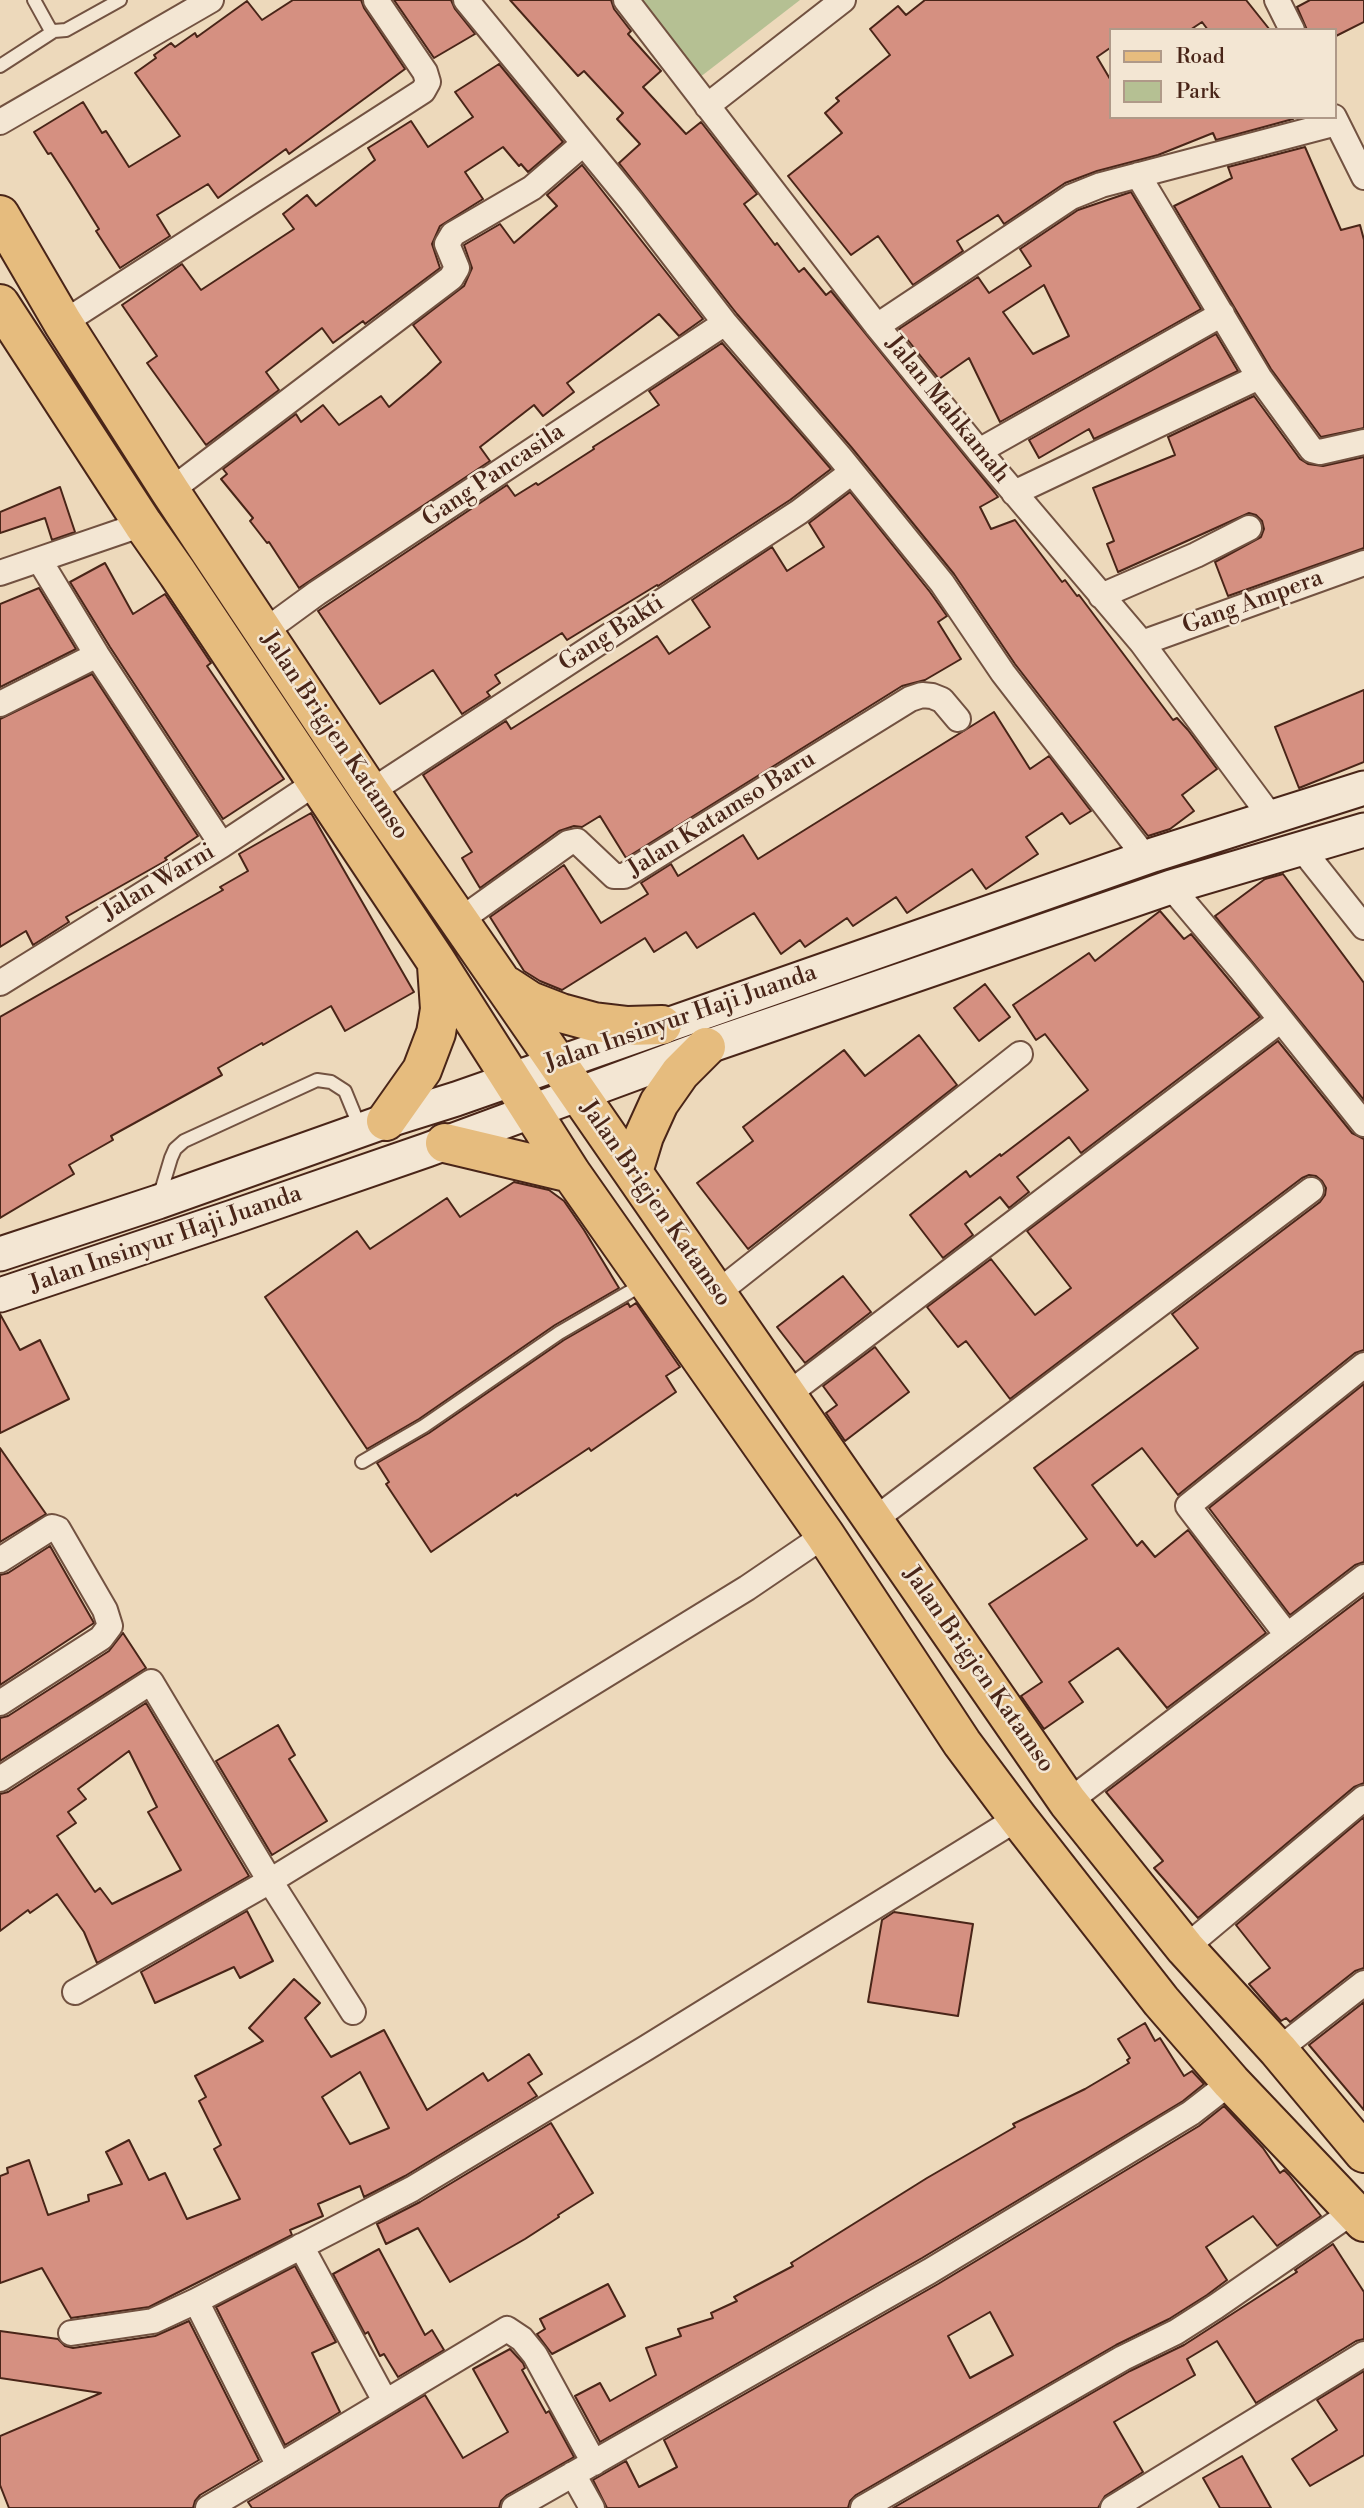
<!DOCTYPE html>
<html>
<head>
<meta charset="utf-8">
<style>
	body { margin:0 }
	#map { position:relative; width:1364px; height:2508px; overflow:hidden; background:#edd9bb; font-family:"Libre Bodoni",serif }
	canvas { display:block }
	.legend { position:absolute; left:1109px; top:28px; width:228px; height:91px; box-sizing:border-box; background:#f3e6d3; border:2px solid #af9988; margin:0; padding:9px 12px; list-style:none; font-size:21px; color:#492518 }
	.legend li { display:flex; align-items:center; gap:14px; height:35px }
	.legend b { width:35px; border:2px solid #af9988 }
</style>
</head>
<body>
<div id="map">
<canvas width="1364" height="2508"></canvas>
<ul class="legend">
<li><b style="height:9px;background:#e6bc7e"></b>Road</li>
<li><b style="height:19px;background:#b5c093"></b>Park</li>
</ul>
</div>
<script>
const context = document.querySelector('canvas').getContext('2d');
context.lineJoin = 'round';
function paint(path, color) { context.fillStyle = color; context.fill(path, 'evenodd'); }
const poly = rows => new Path2D(rows.map(r => 'M' + r).join(''));
function stroke(path, color, width, dash) { context.strokeStyle = color; context.lineWidth = width; context.lineCap = dash ? 'butt' : 'round'; context.setLineDash(dash || []); context.stroke(path); }
function label(font, color, halo, rows, align = 'center') {
  context.font = font + ' "Libre Bodoni",serif'; context.lineWidth = 5; context.setLineDash([]); context.textBaseline = 'middle'; context.strokeStyle = halo; context.fillStyle = color; for (const [text, x, y, turn = 0] of rows) {
    context.save(); context.translate(x, y); context.rotate((+turn || 0) * Math.PI / 180); context.textAlign = isNaN(turn) ? turn : align; if (halo) context.strokeText(text, 0, 0); context.fillText(text, 0, 0); context.restore();
  }
}
paint(poly([
	[636,0,800,0,695,81]
]), '#b5c093');
const building = poly([
	[293,0,361,0,364,8,405,69,289,154,286,149,218,198,208,184,157,215,170,236,120,268,96,231,99,229,71,184,51,153,48,154,34,132,83,102,102,133,106,131,129,167,180,136,135,73,156,58,154,55,171,43,175,47,195,33,197,37,247,1,262,20,293,0],
	[394,0,451,0,455,9,475,34,434,58,394,0],
	[510,0,611,0,614,9,631,31,628,34,661,71,643,87,686,134,701,122,757,194,744,204,775,245,777,243,799,272,804,268,826,295,831,291,995,493,998,497,980,507,991,529,1015,520,1062,582,1065,580,1077,596,1079,595,1173,720,1177,718,1188,730,1217,769,1182,795,1194,811,1170,829,1148,836,1015,664,954,574,852,448,737,314,619,163,640,144,617,119,623,113,584,71,578,76,510,0],
	[925,0,1246,0,1270,30,1208,30,1202,22,1190,30,1110,30,1110,48,1097,57,1110,79,1110,117,1292,117,1293,119,1216,140,1213,133,1158,155,1097,171,1065,183,1004,224,998,215,957,241,963,251,913,285,878,236,851,255,788,176,842,133,825,113,839,101,836,98,890,55,870,29,898,6,906,15,925,0],
	[1310,0,1364,0,1364,22,1334,37,1334,30,1307,30,1297,7,1310,0],
	[499,64,563,142,528,172,521,164,519,166,503,147,465,172,483,199,440,226,432,244,440,268,365,324,363,321,333,343,322,328,266,372,279,390,206,445,147,363,157,356,122,305,182,264,201,290,294,229,283,214,307,195,316,206,375,160,368,148,411,121,428,147,473,117,455,92,499,64],
	[1305,147,1341,230,1360,225,1364,240,1364,428,1321,437,1271,369,1174,206,1232,178,1228,167,1305,147],
	[582,165,703,319,679,336,659,314,567,383,574,392,543,416,534,405,480,447,490,461,299,588,269,542,267,543,250,521,253,518,221,479,227,474,223,469,296,414,301,422,323,405,339,425,381,396,389,407,427,375,441,362,413,325,464,286,472,268,464,245,500,224,514,243,557,206,547,195,582,165],
	[1131,192,1201,309,1000,422,969,358,939,379,899,329,978,277,989,293,1031,266,1020,249,1078,210,1131,192],
	[1044,285,1069,336,1033,354,1003,312,1044,285],
	[1216,334,1238,371,1094,439,1089,429,1039,458,1029,440,1216,334],
	[722,343,831,469,790,500,658,586,657,585,567,640,562,633,495,675,500,683,487,692,490,696,462,714,433,670,380,704,318,611,507,485,515,496,536,483,538,485,594,449,593,447,659,405,649,391,722,343],
	[1254,396,1300,459,1308,464,1323,466,1364,457,1364,548,1228,596,1215,562,1261,537,1264,529,1262,521,1256,515,1249,513,1118,572,1107,544,1114,541,1093,488,1175,455,1168,437,1254,396],
	[60,487,75,532,52,540,45,518,0,533,0,512,60,487],
	[850,492,930,592,947,616,938,622,961,659,925,680,902,686,626,858,600,816,582,827,574,826,559,831,480,888,462,858,472,852,423,775,506,721,511,729,657,636,669,654,710,627,692,600,772,547,787,571,824,547,809,523,850,492],
	[105,563,133,614,165,594,211,663,207,666,284,779,223,819,110,647,70,582,105,563],
	[39,588,76,649,0,687,0,604,39,588],
	[92,674,198,836,165,858,167,860,66,917,69,922,33,945,26,931,0,947,0,719,92,674],
	[1364,690,1364,762,1299,788,1275,727,1364,690],
	[994,712,1030,769,1049,756,1091,811,1070,824,1062,813,1026,837,1038,854,986,889,972,869,907,913,896,897,853,926,847,918,805,947,800,940,781,954,754,913,697,948,686,932,654,952,645,938,562,990,540,981,524,971,490,917,564,865,601,923,648,894,641,883,671,864,678,876,743,835,758,859,994,712],
	[311,813,414,992,345,1031,331,1006,263,1045,262,1043,218,1068,222,1075,111,1136,113,1140,69,1165,74,1174,0,1218,0,1017,223,890,220,887,248,871,239,854,311,813],
	[1283,874,1364,983,1364,1100,1215,916,1265,879,1283,874],
	[1160,911,1184,939,1191,934,1260,1017,1081,1153,1069,1137,1017,1177,1029,1192,1009,1208,1000,1197,965,1224,973,1235,943,1258,910,1215,966,1171,970,1177,1000,1154,1001,1156,1088,1090,1045,1034,1036,1040,1013,1005,1089,953,1095,961,1160,911],
	[985,984,1010,1017,979,1041,954,1008,985,984],
	[919,1035,957,1085,748,1249,697,1183,753,1141,743,1127,844,1050,865,1076,919,1035],
	[1278,1041,1352,1133,1364,1139,1364,1350,1355,1353,1178,1495,1142,1448,1092,1485,1137,1546,1142,1541,1155,1557,1188,1530,1266,1633,1167,1708,1118,1648,1069,1682,1083,1702,1044,1729,1021,1696,1042,1682,989,1604,1087,1539,1034,1468,1198,1348,1172,1314,1320,1202,1325,1195,1326,1188,1322,1181,1316,1176,1309,1175,1302,1178,1010,1399,966,1341,958,1347,927,1307,991,1259,1035,1315,1071,1288,1027,1231,1278,1041],
	[514,1182,549,1190,564,1201,584,1230,619,1288,555,1325,419,1419,367,1449,265,1297,357,1231,370,1249,447,1198,460,1217,514,1182],
	[843,1276,871,1312,805,1363,777,1327,843,1276],
	[628,1303,630,1307,636,1303,680,1367,666,1376,676,1392,591,1451,589,1448,517,1496,516,1494,431,1552,386,1484,389,1482,377,1463,429,1433,564,1340,628,1303],
	[0,1314,20,1350,40,1340,69,1399,0,1433,0,1314],
	[875,1347,909,1392,845,1441,826,1413,837,1405,823,1386,875,1347],
	[1364,1384,1364,1562,1355,1565,1290,1615,1209,1508,1364,1384],
	[0,1448,46,1514,0,1542,0,1448],
	[50,1546,94,1623,0,1685,0,1575,8,1573,50,1546],
	[1364,1596,1364,1783,1354,1787,1198,1918,1154,1868,1163,1861,1106,1792,1364,1596],
	[123,1633,146,1668,0,1761,0,1718,8,1716,109,1651,123,1633],
	[146,1703,249,1876,97,1963,84,1932,57,1894,30,1913,28,1910,0,1931,0,1794,8,1792,146,1703],
	[129,1751,157,1807,148,1812,181,1870,112,1904,100,1888,95,1892,57,1836,76,1823,68,1812,86,1799,78,1789,129,1751],
	[278,1725,295,1755,289,1759,327,1821,272,1855,216,1761,278,1725],
	[1364,1817,1364,1968,1355,1971,1290,2022,1286,2018,1281,2021,1249,1984,1270,1968,1236,1925,1364,1817],
	[247,1911,273,1961,240,1978,234,1967,155,2003,141,1972,247,1911],
	[894,1912,973,1924,958,2016,868,2002,882,1920,894,1912],
	[294,1979,320,2003,305,2018,331,2057,384,2030,427,2110,483,2073,488,2081,529,2054,542,2074,528,2083,537,2096,405,2176,364,2197,360,2186,318,2204,323,2216,290,2230,292,2235,149,2307,71,2318,42,2268,0,2283,0,2176,8,2173,7,2168,29,2160,48,2215,89,2201,88,2195,122,2184,106,2152,129,2140,149,2180,165,2173,187,2219,240,2199,214,2149,221,2145,199,2101,206,2097,195,2076,263,2041,249,2028,294,1979],
	[360,2072,389,2128,350,2144,322,2097,360,2072],
	[1364,2002,1364,2110,1309,2045,1364,2002],
	[1145,2023,1155,2041,1160,2038,1184,2076,1192,2071,1204,2084,1183,2101,922,2258,600,2442,575,2396,600,2383,610,2401,656,2375,646,2348,681,2336,678,2329,713,2318,711,2313,737,2301,734,2297,793,2266,791,2263,927,2178,1015,2127,1013,2124,1085,2089,1129,2063,1127,2060,1130,2058,1118,2039,1145,2023],
	[1224,2106,1263,2148,1280,2173,1284,2170,1289,2175,1321,2216,1277,2246,1253,2216,1206,2247,1227,2280,1207,2295,1169,2319,1116,2345,856,2495,850,2501,848,2508,607,2508,593,2480,626,2461,639,2487,677,2467,664,2440,938,2284,1199,2126,1224,2106],
	[990,2312,1013,2355,970,2378,948,2336,990,2312],
	[551,2123,593,2193,558,2215,559,2217,525,2239,450,2282,418,2228,386,2244,377,2224,420,2202,551,2123],
	[1333,2244,1364,2292,1364,2339,1356,2341,1256,2403,1217,2341,1187,2359,1195,2375,1114,2422,1143,2472,1105,2496,1098,2508,893,2508,1130,2371,1184,2345,1297,2272,1295,2270,1333,2244],
	[379,2249,425,2335,432,2330,444,2350,398,2377,384,2354,380,2356,368,2332,365,2334,333,2274,379,2249],
	[295,2266,336,2342,312,2353,340,2412,285,2445,216,2307,295,2266],
	[608,2284,625,2316,552,2354,537,2334,545,2329,540,2319,608,2284],
	[189,2321,259,2460,200,2495,195,2501,193,2508,9,2508,0,2485,0,2436,101,2393,0,2378,0,2331,58,2339,65,2346,73,2348,155,2336,189,2321],
	[510,2349,523,2363,525,2368,522,2370,546,2413,549,2411,574,2457,507,2495,501,2501,499,2508,252,2508,248,2502,425,2395,463,2458,508,2432,473,2369,510,2349],
	[1364,2371,1364,2455,1310,2486,1292,2459,1337,2430,1317,2400,1364,2371],
	[1242,2456,1271,2508,1220,2508,1203,2478,1242,2456]
]);
paint(building, '#d59081');
stroke(building, '#492518', 2);
const service = poly([
	[34,0,50,29,54,31],
	[0,66,54,31,66,30,120,0],
	[159,1198,171,1158,175,1149,184,1141,317,1080,331,1082,345,1091,361,1130],
	[362,1462,424,1426,559,1333,645,1283]
]);
const minor = poly([
	[466,0,631,201,725,323,840,457,942,583,1003,673,1146,858],
	[626,0,877,326,979,451,1142,643,1271,817],
	[1277,0,1292,30],
	[707,106,843,0],
	[1334,117,1364,177],
	[0,122,211,0],
	[1138,175,1259,377],
	[63,323,423,91,428,82,425,72,376,0],
	[877,326,1071,197,1101,185,1337,123],
	[979,451,1222,314],
	[170,491,451,278,457,268,447,244,453,234,532,188,583,144],
	[1014,493,1259,377,1312,450,1320,452,1364,442],
	[40,561,97,655,222,845],
	[0,573,143,524],
	[1101,596,1196,555,1249,528],
	[265,631,317,593,725,323],
	[1142,643,1364,563],
	[0,704,97,655],
	[370,792,799,512,852,472],
	[1302,849,1364,927],
	[1171,887,1242,971,1364,1124],
	[459,921,568,843,577,841,614,876,624,876,910,699,922,695,932,696,942,700,958,719],
	[0,983,222,845,317,782],
	[717,1293,1020,1054],
	[787,1395,1281,1020],
	[874,1520,1311,1190],
	[0,1560,52,1527,58,1529,105,1610,110,1626,101,1638,0,1703],
	[1287,1635,1188,1506,1364,1365],
	[0,1779,151,1682,270,1881,353,2012],
	[1068,1802,1364,1577],
	[1185,1948,1364,1798],
	[75,1992,270,1881,747,1588,825,1535],
	[1278,2050,1364,1983],
	[301,2246,385,2401],
	[71,2333,153,2321,196,2301],
	[279,2466,507,2329,522,2339,535,2355,594,2463],
	[573,2474,592,2508],
	[208,2508,279,2466,196,2301,412,2189,646,2048,1018,1818],
	[514,2508,930,2271,1191,2113,1231,2082],
	[863,2508,1123,2358,1176,2332,1215,2307,1354,2211],
	[1113,2508,1364,2354]
]);
const secondary = poly([
	[0,1254,158,1202,386,1121,456,1099,1153,855,1364,788],
	[0,1295,233,1217,427,1150,706,1047,1171,887,1364,830]
]);
const primary = poly([
	[0,215,63,323,170,491,370,792,1068,1802,1185,1948,1278,2050,1364,2153],
	[0,304,143,524,178,574,436,961,571,1173,825,1535,962,1743,1018,1818,1161,2001,1231,2082,1364,2222],
	[507,986,530,1001,561,1013,594,1022,628,1026,662,1025],
	[386,1121,422,1070,436,1033,440,1009,437,966],
	[445,1143,571,1173],
	[633,1172,644,1136,659,1103,680,1073,706,1047]
]);
stroke(service, '#725241', 16);
stroke(minor, '#725241', 28);
stroke(secondary, '#492518', 37);
stroke(primary, '#492518', 42);
stroke(service, '#f3e6d3', 12);
stroke(minor, '#f3e6d3', 24);
stroke(secondary, '#f3e6d3', 33);
stroke(primary, '#e6bc7e', 38);
label('24px', '#492518', '#f3e6d3', [
	["Jalan Mahkamah",947,410,51],
	["Gang Pancasila",494,476,-34],
	["Gang Ampera",1253,603,-20],
	["Gang Bakti",612,634,-33],
	["Jalan Brigjen Katamso",334,736,56],
	["Jalan Katamso Baru",722,815,-32],
	["Jalan Warni",159,883,-31],
	["Jalan Insinyur Haji Juanda",681,1019,-19],
	["Jalan Brigjen Katamso",655,1204,55],
	["Jalan Insinyur Haji Juanda",166,1240,-19],
	["Jalan Brigjen Katamso",978,1670,55]
]);
</script>
</body>
</html>
